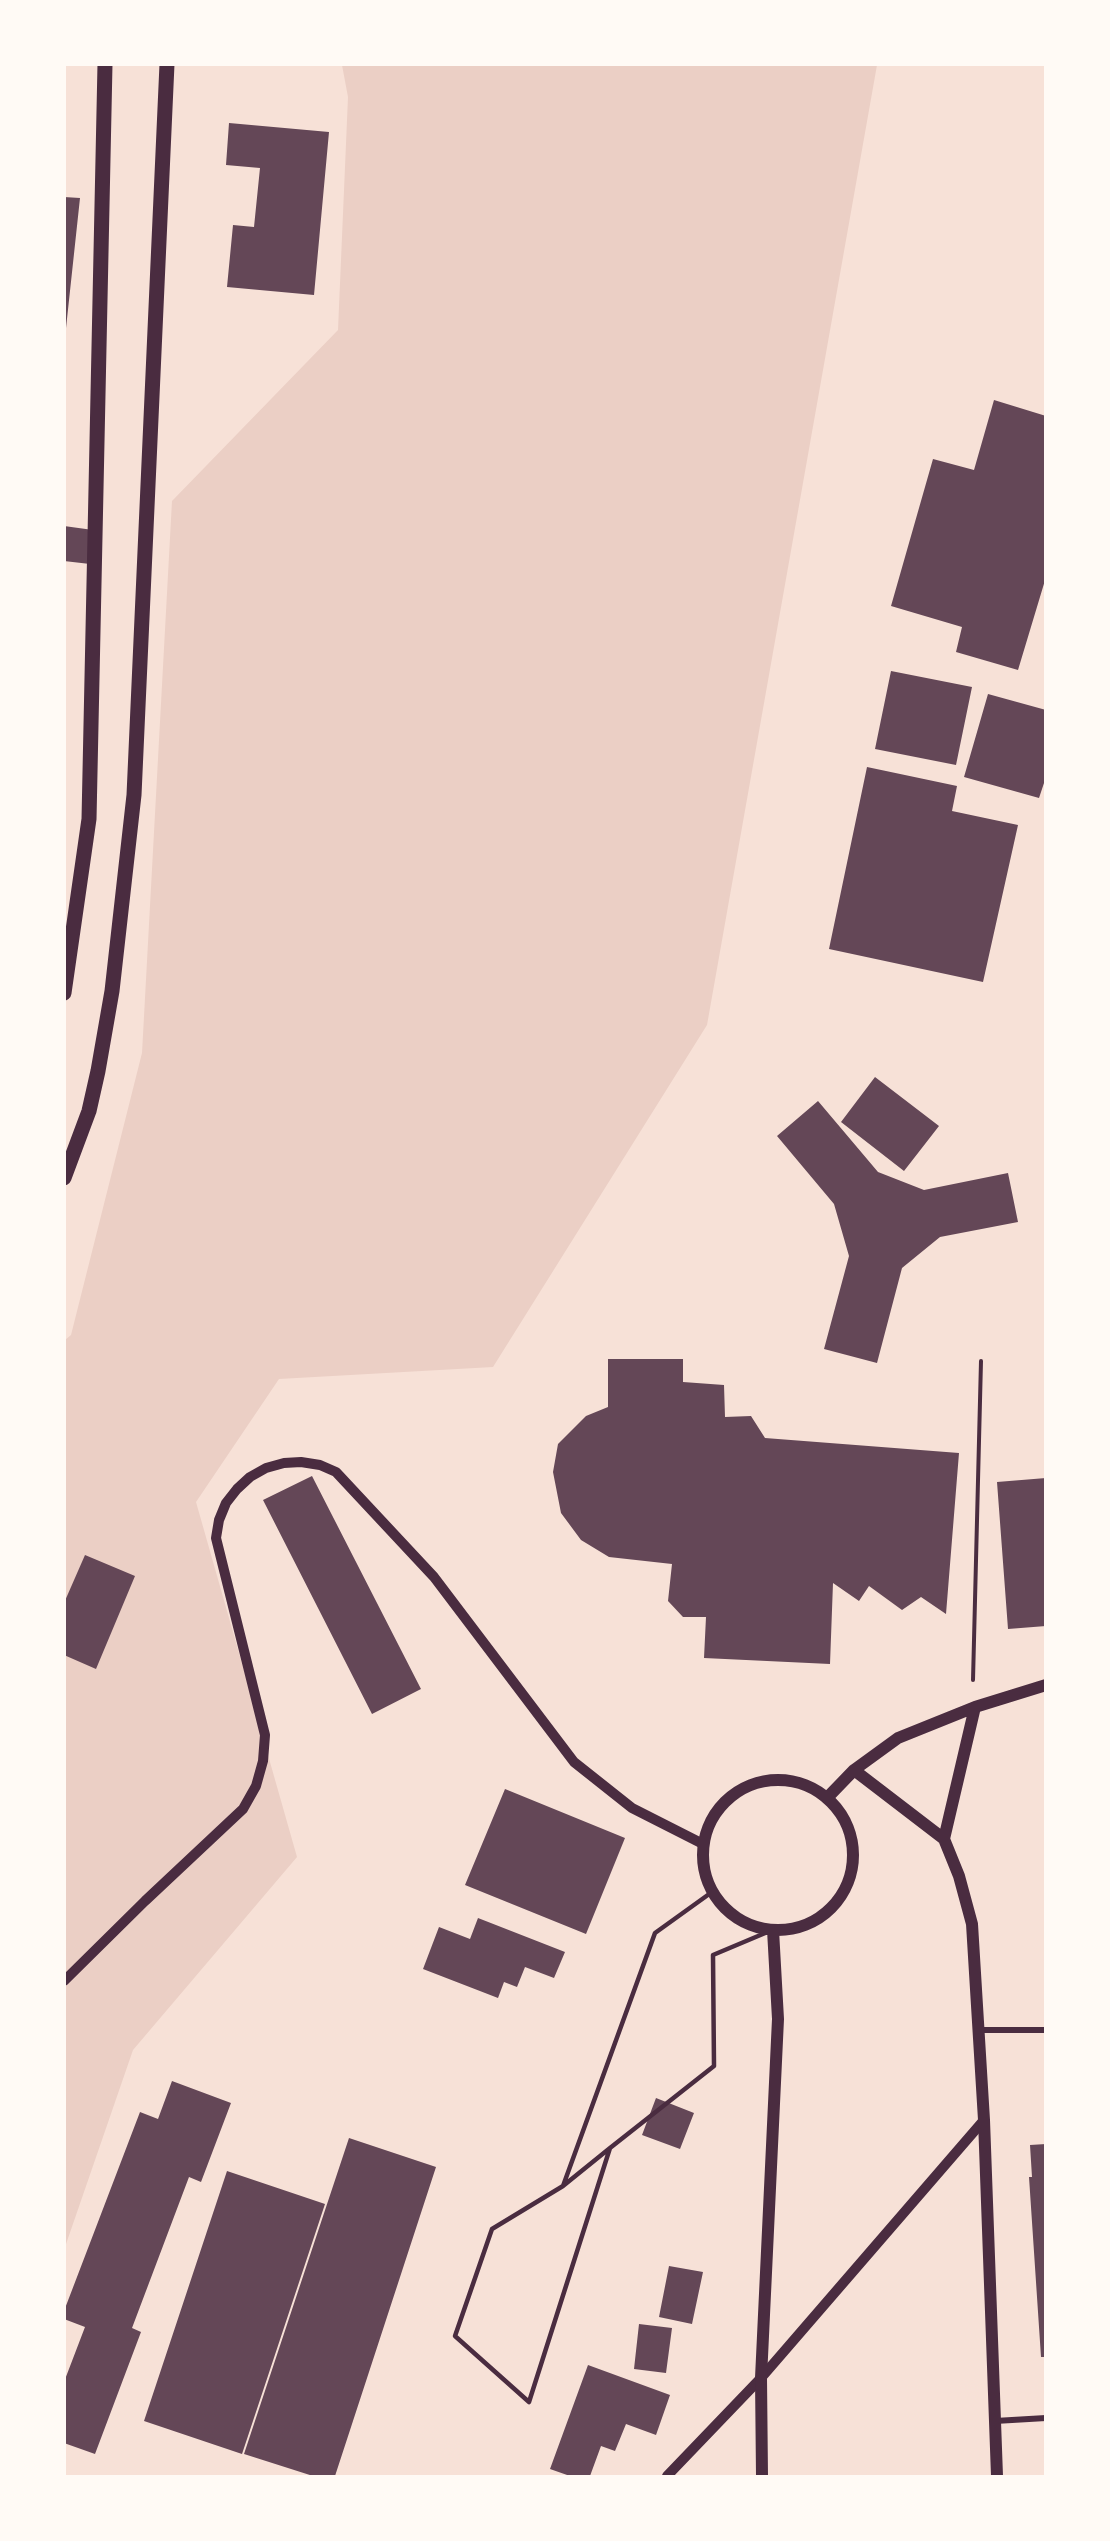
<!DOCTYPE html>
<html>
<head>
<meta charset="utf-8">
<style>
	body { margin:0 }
	#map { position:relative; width:1110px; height:2541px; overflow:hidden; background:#f7e1d7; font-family:"Golos Text",sans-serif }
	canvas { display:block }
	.frame { position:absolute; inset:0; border:66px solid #fffaf5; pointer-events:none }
</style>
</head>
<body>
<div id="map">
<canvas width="1110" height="2541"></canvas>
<div class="frame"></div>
</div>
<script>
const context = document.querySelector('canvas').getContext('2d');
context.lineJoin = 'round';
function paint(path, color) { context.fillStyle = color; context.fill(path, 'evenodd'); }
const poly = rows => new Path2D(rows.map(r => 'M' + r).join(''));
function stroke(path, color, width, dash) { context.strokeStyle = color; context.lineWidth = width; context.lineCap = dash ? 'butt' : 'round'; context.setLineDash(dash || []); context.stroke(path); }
paint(poly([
	[342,65,877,65,707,1025,493,1367,279,1379,196,1502,297,1857,133,2050,65,2247,65,1340,71,1335,142,1053,172,501,338,330,348,97]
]), '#ebcfc5');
paint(poly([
	[229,123,329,132,314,295,227,287,233,225,254,227,260,168,226,165],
	[64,197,80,198,66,328,64,328],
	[994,400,1046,416,1046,577,1018,670,956,652,962,627,891,606,933,459,974,470],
	[64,526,93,530,90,564,64,561],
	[891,671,972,687,956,765,875,749],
	[988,694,1046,710,1046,777,1039,798,964,777],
	[867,767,957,786,952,811,1018,825,983,982,829,949],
	[875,1077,939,1126,904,1171,841,1122],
	[818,1101,878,1172,924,1190,1008,1173,1018,1222,940,1237,902,1268,877,1363,824,1349,849,1256,834,1204,777,1136],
	[608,1359,683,1359,683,1382,724,1385,725,1417,751,1416,765,1438,959,1453,946,1614,921,1597,902,1610,869,1586,859,1601,833,1583,830,1664,704,1658,706,1617,683,1617,668,1601,672,1564,609,1557,581,1540,561,1513,553,1472,558,1444,586,1416,608,1407],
	[312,1476,421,1689,372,1714,263,1500],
	[1046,1478,1046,1626,1008,1629,997,1482],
	[85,1555,135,1576,96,1669,64,1655,64,1603],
	[505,1789,625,1838,586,1934,465,1885],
	[478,1918,565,1952,554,1978,525,1967,517,1987,504,1982,498,1998,423,1969,439,1927,470,1939],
	[172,2081,231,2103,201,2182,189,2177,132,2328,141,2332,95,2454,64,2443,64,2382,85,2327,64,2319,64,2311,140,2112,158,2119],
	[656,2098,694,2113,680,2149,642,2135],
	[349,2138,436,2167,335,2476,313,2476,244,2454],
	[1046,2144,1046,2357,1041,2357,1029,2177,1032,2177,1030,2145],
	[227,2171,325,2204,242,2454,144,2421],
	[669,2266,703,2272,692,2324,659,2317],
	[639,2324,672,2328,666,2373,634,2369],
	[588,2365,670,2395,656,2435,626,2424,615,2451,601,2446,590,2476,570,2476,550,2469]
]), '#644757');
stroke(poly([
	[973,1680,981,1361]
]), '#4a2c40', 4);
stroke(poly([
	[712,1892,655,1933,563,2186,492,2229,455,2336,529,2402,610,2148,714,2066,713,1955,770,1931],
	[563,2186,610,2148]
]), '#4a2c40', 4.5);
stroke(poly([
	[980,2030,1046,2030],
	[995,2421,1046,2418]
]), '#4a2c40', 6);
stroke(poly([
	[64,1981,145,1901,243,1809,256,1786,263,1761,265,1735,216,1538,219,1520,226,1503,237,1489,250,1477,266,1468,284,1463,301,1462,320,1465,336,1472,434,1577,574,1762,632,1808,703,1844],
	[667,2476,761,2378,984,2120]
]), '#4a2c40', 10);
stroke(poly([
	[854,1770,944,1839,959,1876,972,1924,984,2120,997,2476],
	'703 1855a75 75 0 1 1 150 0a75 75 0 1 1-150 0Z',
	[827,1798,854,1770,898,1738,975,1707,1046,1685],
	[944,1839,975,1707],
	[762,2476,761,2378,778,2019,773,1930]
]), '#4a2c40', 12);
stroke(poly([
	[64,993,89,819,105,64],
	[64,1178,89,1111,98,1071,112,991,134,795,167,64]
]), '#4a2c40', 15);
</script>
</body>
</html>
